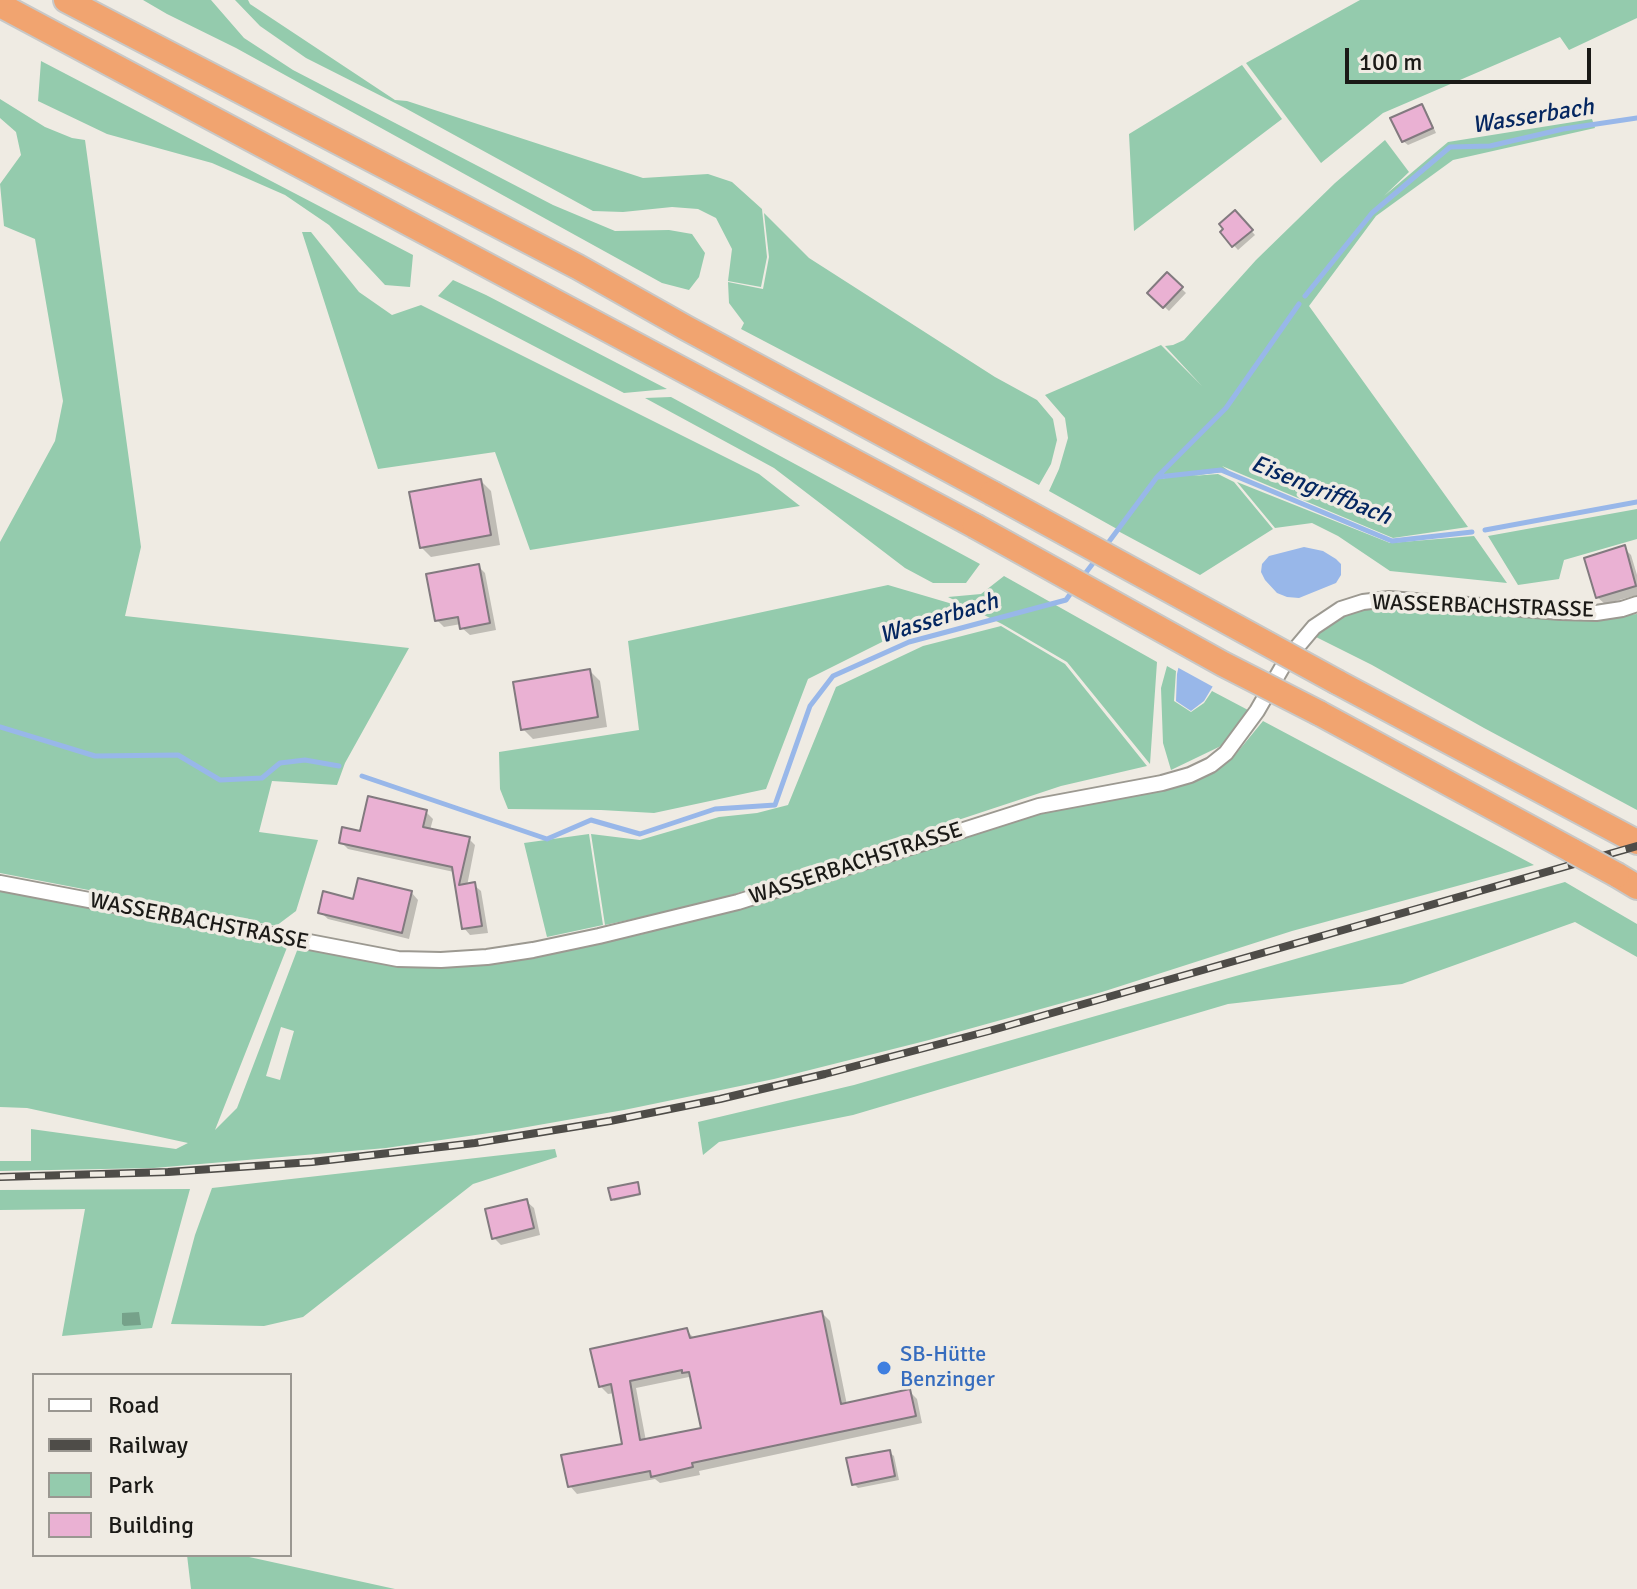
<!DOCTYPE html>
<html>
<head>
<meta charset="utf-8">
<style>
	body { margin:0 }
	#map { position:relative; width:1637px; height:1589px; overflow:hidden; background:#efebe3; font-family:Signika,sans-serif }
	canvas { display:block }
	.legend { position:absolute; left:32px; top:1373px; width:260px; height:184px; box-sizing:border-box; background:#efebe3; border:2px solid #9a9791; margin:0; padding:10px 14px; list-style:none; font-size:24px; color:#1b1a17 }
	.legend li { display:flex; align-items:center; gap:16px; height:40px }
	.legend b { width:40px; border:2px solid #9a9791 }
	.scale { position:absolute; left:1345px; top:48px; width:246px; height:36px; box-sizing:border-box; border:4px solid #1b1a17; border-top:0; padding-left:10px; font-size:24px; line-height:28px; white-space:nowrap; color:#1b1a17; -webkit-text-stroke:6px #efebe3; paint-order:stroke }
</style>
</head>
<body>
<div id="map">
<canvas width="1637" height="1589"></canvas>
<ul class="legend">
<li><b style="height:10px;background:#fff"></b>Road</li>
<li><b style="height:10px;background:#4e4c48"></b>Railway</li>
<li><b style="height:22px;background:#94cbad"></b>Park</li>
<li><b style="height:22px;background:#eab1d3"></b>Building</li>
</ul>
<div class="scale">100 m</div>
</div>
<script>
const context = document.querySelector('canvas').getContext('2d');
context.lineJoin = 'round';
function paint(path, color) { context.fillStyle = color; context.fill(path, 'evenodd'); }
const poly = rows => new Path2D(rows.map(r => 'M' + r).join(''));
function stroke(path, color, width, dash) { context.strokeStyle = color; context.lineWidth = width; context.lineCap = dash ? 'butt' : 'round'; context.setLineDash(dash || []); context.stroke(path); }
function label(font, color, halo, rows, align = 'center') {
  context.font = font + ' Signika,sans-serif'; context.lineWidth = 7; context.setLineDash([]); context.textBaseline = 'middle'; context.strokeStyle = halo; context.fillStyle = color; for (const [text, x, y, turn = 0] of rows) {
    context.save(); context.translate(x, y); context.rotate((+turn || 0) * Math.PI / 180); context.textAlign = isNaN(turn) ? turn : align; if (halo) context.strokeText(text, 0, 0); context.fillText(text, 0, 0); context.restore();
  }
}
paint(poly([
	[143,0,211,0,244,38,293,70,553,205,615,231,669,230,692,234,705,253,699,277,689,290,662,283,236,48,167,14],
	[235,0,248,0,250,4,395,100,407,101,643,178,708,174,732,182,762,209,767,257,761,287,728,281,732,249,716,218,698,209,672,207,623,212,593,211,405,108,306,58,260,26],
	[1360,0,1637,0,1637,18,1569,50,1560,37,1383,113,1321,163,1246,63],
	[41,61,413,255,410,287,385,285,329,225,285,195,212,163,107,134,38,101],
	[1242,65,1282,119,1134,231,1129,134],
	[0,99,45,127,72,138,85,140,141,547,125,616,409,648,345,763,337,785,272,781,259,832,318,840,296,911,276,926,0,873,0,542,55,441,63,401,35,239,4,226,0,184,21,155,16,132,0,118],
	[1592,119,1595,128,1453,160,1376,216,1309,306,1468,527,1393,538,1222,466,1229,471,1192,476,1218,474,1234,482,1273,529,1200,575,1118,531,1157,478,1165,479,1158,475,1117,529,1049,491,1059,469,1068,438,1065,418,1045,395,1161,345,1202,386,1165,346,1173,345,1184,340,1256,260,1335,183,1385,140,1409,172,1384,196,1448,142],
	[764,213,809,258,995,377,1037,400,1053,419,1057,440,1051,464,1039,485,741,329,744,323,729,303,728,282,763,289,769,257],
	[302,232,311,232,359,292,392,315,421,305,759,474,800,506,530,550,495,452,378,469],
	[453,280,486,295,667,389,624,393,438,296],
	[671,397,980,564,966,583,933,583,905,568,774,468,645,398],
	[1237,482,1390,543,1474,536,1507,583,1390,571,1338,536,1312,523,1275,528],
	[1637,509,1637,539,1564,560,1559,579,1518,585,1488,536],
	[1004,576,1157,662,1150,764,1067,662,1002,624,948,597,981,594],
	[888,585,956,605,808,679,766,789,654,813,601,810,508,809,500,789,499,752,639,730,628,641],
	[1390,605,1588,619,1637,614,1637,810,1484,728,1372,665,1312,635,1320,627,1363,606],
	[1001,626,1065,664,1147,766,1061,786,707,903,605,925,591,834,640,840,719,817,757,813,788,805,836,687,923,646],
	[1167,666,1176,671,1174,701,1191,712,1204,703,1212,691,1248,710,1223,745,1171,770,1163,743,1161,688],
	[1263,721,1534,865,1292,931,1102,992,929,1040,774,1079,624,1110,510,1130,386,1148,154,1168,0,1171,0,1161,31,1161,31,1129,176,1149,188,1143,27,1108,0,1107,0,887,288,945,215,1130,237,1108,298,948,392,965,446,966,560,950,643,934,734,908,1015,819,1214,771,1235,755],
	[281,1027,294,1031,280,1080,266,1076],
	[589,834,603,925,547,937,524,843],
	[1565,882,1637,924,1637,957,1575,922,1402,984,1228,1004,853,1115,719,1142,703,1155,698,1122,854,1085],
	[555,1149,557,1157,473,1184,303,1317,264,1326,171,1324,195,1235,212,1188],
	[190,1189,152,1328,62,1336,85,1209,0,1210,0,1190],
	[187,1555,240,1555,395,1589,191,1589]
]), '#94cbad');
paint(poly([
	[1304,547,1323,551,1336,559,1341,564,1341,575,1336,583,1299,598,1287,597,1277,593,1265,580,1261,572,1262,564,1269,556],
	[1182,652,1213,686,1204,701,1191,711,1176,701,1177,674]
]), '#98b7e9');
paint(poly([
	[1201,630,1205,630,1224,645,1225,667,1217,689,1175,666,1178,651,1188,635]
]), '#efebe3');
paint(poly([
	[1421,106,1426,111,1436,133,1408,145,1403,141],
	[1235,213,1255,235,1238,250,1222,232],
	[1167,275,1186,293,1169,311,1150,293],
	[481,481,491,491,500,545,431,557,421,547],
	[1624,548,1631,555,1637,575,1637,595,1605,604,1597,597],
	[478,566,485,573,496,630,470,635,462,628,461,624,444,627,437,620],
	[590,671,600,681,607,727,533,739,523,729],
	[426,812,433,819,430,830,469,839,475,845,467,886,474,885,481,891,488,933,470,935,464,928,454,872,348,849,341,842],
	[411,892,418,900,409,939,328,919,320,912,355,901],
	[637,1184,641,1195,614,1201,613,1199],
	[526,1201,534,1208,540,1235,501,1245,494,1238],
	[139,1312,141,1325,124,1326,122,1324,122,1313],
	[822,1313,830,1321,847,1405,909,1391,917,1399,922,1423,699,1471,700,1475,660,1483,655,1479,577,1494,570,1486,624,1445,615,1393,608,1394,600,1386,686,1330,694,1338],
	[689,1377,693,1380,703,1429,646,1441,636,1388],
	[889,1452,894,1456,899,1480,858,1488,854,1484]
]), '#0003');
stroke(poly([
	[1305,296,1372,213,1450,147,1490,146,1563,129,1637,118],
	[1158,477,1221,470,1392,541,1472,532],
	[1485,530,1637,502],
	[1105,547,1157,477,1226,408,1299,304],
	[1081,579,1097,558],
	[0,727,95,756,178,755,220,780,262,778,280,763,305,760,339,766],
	[362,776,547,839,591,820,640,834,715,809,775,805,810,706,833,676,909,642,1066,600,1073,590]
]), '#98b7e9', 5);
const building = poly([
	[1422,104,1433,128,1402,142,1390,118,1422,104],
	[1235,210,1253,230,1232,247,1220,232,1223,229,1219,224,1235,210],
	[1167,272,1183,287,1163,308,1147,293,1167,272],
	[481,479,491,535,420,548,409,492,481,479],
	[1625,545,1636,586,1596,598,1584,558,1625,545],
	[479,564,490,623,460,629,458,617,435,621,426,574,479,564],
	[590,669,598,717,521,730,513,682,590,669],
	[368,796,427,810,423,827,470,837,459,885,475,882,482,926,462,929,452,867,339,843,342,827,360,831,368,796],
	[358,878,412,891,402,933,318,913,323,891,353,899,358,878],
	[638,1182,640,1194,611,1200,608,1188,638,1182],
	[527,1199,534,1228,492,1239,485,1209,527,1199],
	[822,1311,841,1404,910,1389,916,1416,692,1463,693,1467,651,1477,650,1471,568,1487,561,1455,622,1444,611,1384,599,1387,590,1349,687,1328,690,1338,822,1311],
	[682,1370,682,1373,689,1372,701,1428,640,1440,630,1381,682,1370],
	[890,1450,895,1476,852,1485,846,1458,890,1450]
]);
paint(building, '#eab1d3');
stroke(building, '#827a7f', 2);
const street = poly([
	[0,883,398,959,441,960,487,957,533,950,599,936,738,902,1039,806,1162,783,1190,775,1211,765,1226,753,1257,711,1287,659,1314,627,1341,609,1363,602,1389,599,1561,612,1596,613,1622,609,1637,604]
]);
const highway = poly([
	[66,0,578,267,686,328,992,493],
	[0,5,975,526],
	[1337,682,1637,842],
	[1319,713,1573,851],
	[1617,875,1637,887]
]);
stroke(street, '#9c9991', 18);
stroke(highway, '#c8c8c7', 28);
stroke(street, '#fff', 14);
stroke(highway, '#f1a470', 24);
const rail = poly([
	[0,1177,168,1172,312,1162,475,1143,610,1121,720,1099,825,1074,989,1031,1637,846]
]);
stroke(rail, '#4e4c48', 8);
stroke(rail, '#efebe3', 5, [15]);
const highwayBridge = poly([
	[992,493,1337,682],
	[975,526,1223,664,1319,713],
	[1573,851,1617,875]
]);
stroke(highwayBridge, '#c8c8c7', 28, []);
stroke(highwayBridge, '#f1a470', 24);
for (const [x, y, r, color] of [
	[884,1368,8,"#3f7fe0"]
]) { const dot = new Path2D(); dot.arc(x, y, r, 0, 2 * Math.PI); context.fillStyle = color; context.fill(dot); stroke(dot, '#efebe3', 3); }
label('22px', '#1b1a17', '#efebe3', [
	["WASSERBACHSTRASSE",1483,607,2],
	["WASSERBACHSTRASSE",856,864,-18],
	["WASSERBACHSTRASSE",199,922,11]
]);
label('22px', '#366cbe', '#efebe3', [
	["SB-Hütte",900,1355],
	["Benzinger",900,1380]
], 'left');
label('italic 24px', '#052761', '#efebe3', [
	["Wasserbach",1533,117,-9],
	["Eisengriffbach",1321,491,22],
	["Wasserbach",939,619,-17]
]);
</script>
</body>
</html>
